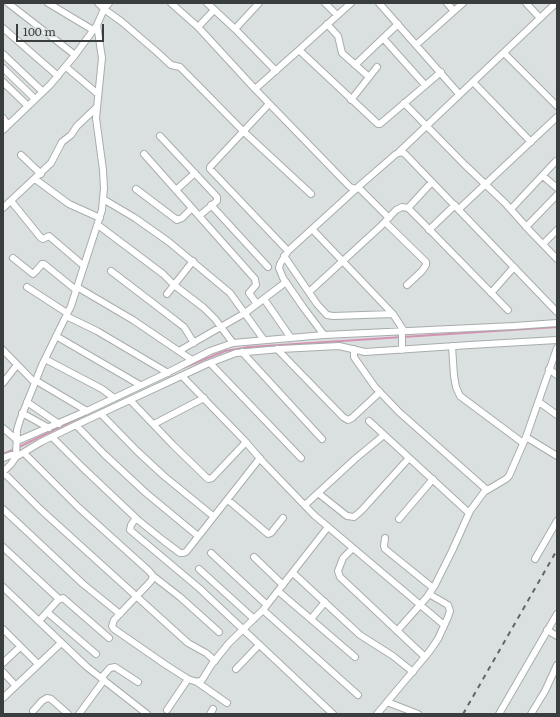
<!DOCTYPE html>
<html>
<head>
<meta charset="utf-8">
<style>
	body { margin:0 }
	#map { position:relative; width:560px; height:717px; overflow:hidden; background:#dae0e0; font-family:Literata,serif }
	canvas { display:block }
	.frame { position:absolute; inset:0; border:4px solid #3a3d3d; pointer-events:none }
	.scale { position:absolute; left:16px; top:24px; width:88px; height:18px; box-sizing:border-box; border:2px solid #3a3d3d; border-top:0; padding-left:5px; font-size:12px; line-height:14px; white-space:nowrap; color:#3a3d3d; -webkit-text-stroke:3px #dae0e0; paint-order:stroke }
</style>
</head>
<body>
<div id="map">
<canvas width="560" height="717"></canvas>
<div class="frame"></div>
<div class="scale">100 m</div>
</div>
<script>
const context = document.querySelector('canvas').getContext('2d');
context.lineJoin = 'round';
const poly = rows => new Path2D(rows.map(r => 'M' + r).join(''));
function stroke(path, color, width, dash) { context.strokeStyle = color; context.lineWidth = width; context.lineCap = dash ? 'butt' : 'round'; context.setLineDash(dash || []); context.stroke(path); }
stroke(poly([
	[183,368,225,351,249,347,557,327],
	[19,447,87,414],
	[3,454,15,449]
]), '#d593b4', 2);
const minor = poly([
	[8,3,75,55],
	[48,3,93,30],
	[98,3,104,9,122,22,157,52,171,65,180,67,243,131,311,194],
	[171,3,198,27,255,89,350,187,356,189,358,187,396,154,402,152,405,154,557,312],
	[207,3,235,29,276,71],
	[325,3,337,15],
	[379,3,459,94],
	[447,3,454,11],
	[526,3,540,18],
	[327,24,338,36,342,53,369,77],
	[198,27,214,10],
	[3,28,58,76],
	[235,29,259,3],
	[383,38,425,85],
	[416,45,463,3],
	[299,50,378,124,380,124,441,72],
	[504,53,557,106],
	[3,54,43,92],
	[355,65,398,24],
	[66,67,98,94],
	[3,68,35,99],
	[3,82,28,106],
	[473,82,531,142],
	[255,89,299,50,351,3],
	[351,100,377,67],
	[404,103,465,165,505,203,530,231,557,259],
	[269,104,210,167,210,169,288,251],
	[3,118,8,125],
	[3,130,50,85,75,55,97,25],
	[160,136,217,197,217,201,199,216],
	[399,152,556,3],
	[144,154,255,279,256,285,249,293,257,304],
	[21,155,41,174],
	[543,176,557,188],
	[35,179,69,204,100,218],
	[358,187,389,218],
	[136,189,177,220,182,218,192,208],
	[176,190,195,173],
	[103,199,135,218,169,242,230,293,264,340],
	[11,201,41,238,43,239,49,236,84,266],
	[211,205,268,267],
	[3,208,51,163,62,142,71,135,77,126,97,107],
	[408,208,432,182],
	[459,209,557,117],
	[511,209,556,161],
	[385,222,426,262,426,265,422,271,407,285],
	[98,225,163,274,174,285,204,308,215,319,233,343],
	[526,227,557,195],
	[312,229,393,314,404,331],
	[429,230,455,205],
	[543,244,557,230],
	[284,256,317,304,327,315,333,316,393,314],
	[13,258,33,274,36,271,42,264,44,264,76,290],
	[111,271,175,320,184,327,194,343],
	[27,287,67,313],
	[77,287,133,320,192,360],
	[309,292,381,226,396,210,402,207,408,208,421,221,508,310],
	[491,293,514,267],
	[167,294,193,261],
	[264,299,291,338],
	[66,316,97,331,168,373],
	[402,331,402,350],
	[324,335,303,307,283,278,279,268,280,264,288,251,356,189],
	[56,336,140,385],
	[452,346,454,376,456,387,460,396,523,443],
	[277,349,343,417,348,420,352,418,380,392],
	[354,349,354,357,356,360,375,387,399,412,487,490],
	[3,350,35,383],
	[179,351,245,313,286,282],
	[242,352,322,439],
	[45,359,102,389,114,398],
	[210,363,301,458],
	[549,369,557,375],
	[182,376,244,440,263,462,314,515,444,625],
	[35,380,87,411],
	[3,383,17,365],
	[130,400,173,445,208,479,212,478,246,442],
	[27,402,59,424],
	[539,402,557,415],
	[22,413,49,428],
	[101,414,137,451,164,476,213,516],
	[369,421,469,513],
	[154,424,204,398],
	[76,425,104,454,146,493,198,536],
	[3,428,17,440],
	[52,437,82,467,138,520,164,541,180,553,183,553,186,552,260,458],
	[526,437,557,456],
	[17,441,89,410,163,375,210,351,233,343,324,335,514,326,557,323],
	[24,453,78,507,149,571,153,576,151,581,114,620,112,626,114,629,166,665,188,679,197,682,202,680,212,664,229,643,263,610,328,527],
	[16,457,41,442,76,425,207,364,236,353,280,349,339,346,365,352,470,345,557,340],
	[3,458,11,455,16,455],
	[3,472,11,464,16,457,17,430,20,420,42,365,71,306,102,210,104,188,103,170,96,118,102,58,97,25,104,9,109,3],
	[3,472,40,509,188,643,206,653,215,661],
	[318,493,347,516,354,517,362,510,409,458],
	[228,500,268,534,271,533,283,518],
	[305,505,355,459,384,435],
	[3,509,83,584,120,614],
	[136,518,131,525,130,530,199,588,333,714],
	[399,519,433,479],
	[385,538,384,546,385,549,433,588],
	[3,547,59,599],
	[353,548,343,558,338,571,340,577,425,657],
	[211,553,267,605],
	[254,557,283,585],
	[535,559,557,521],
	[199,569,254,619],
	[293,573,360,635,393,656,413,672],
	[153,576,180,597,219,632],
	[3,587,87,667,147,714],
	[278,591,355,657],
	[263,610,358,695],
	[47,612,96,654],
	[311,619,325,602],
	[39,621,58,600,63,598,109,638],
	[3,629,38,664],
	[547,630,557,636],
	[397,631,427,597,435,585,452,551,470,511,484,492,506,479,509,476,526,437,557,348],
	[3,663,20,647],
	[236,669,259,645],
	[3,672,16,686],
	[101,678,110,668,115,667,138,682],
	[197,682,227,703],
	[3,698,61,643],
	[387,702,418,714],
	[167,710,188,679],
	[33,711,42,701,47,698,51,699,68,714],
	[79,714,104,680],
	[210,714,213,709],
	[377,714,429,652,438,639,448,617,450,611,448,605,429,594],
	[499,714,557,614],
	[531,714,545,691,557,665]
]);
stroke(minor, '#a7adac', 8);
stroke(minor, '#fff', 6);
stroke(poly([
	[463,714,557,550]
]), '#616565', 2, [5, 5]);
</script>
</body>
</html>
